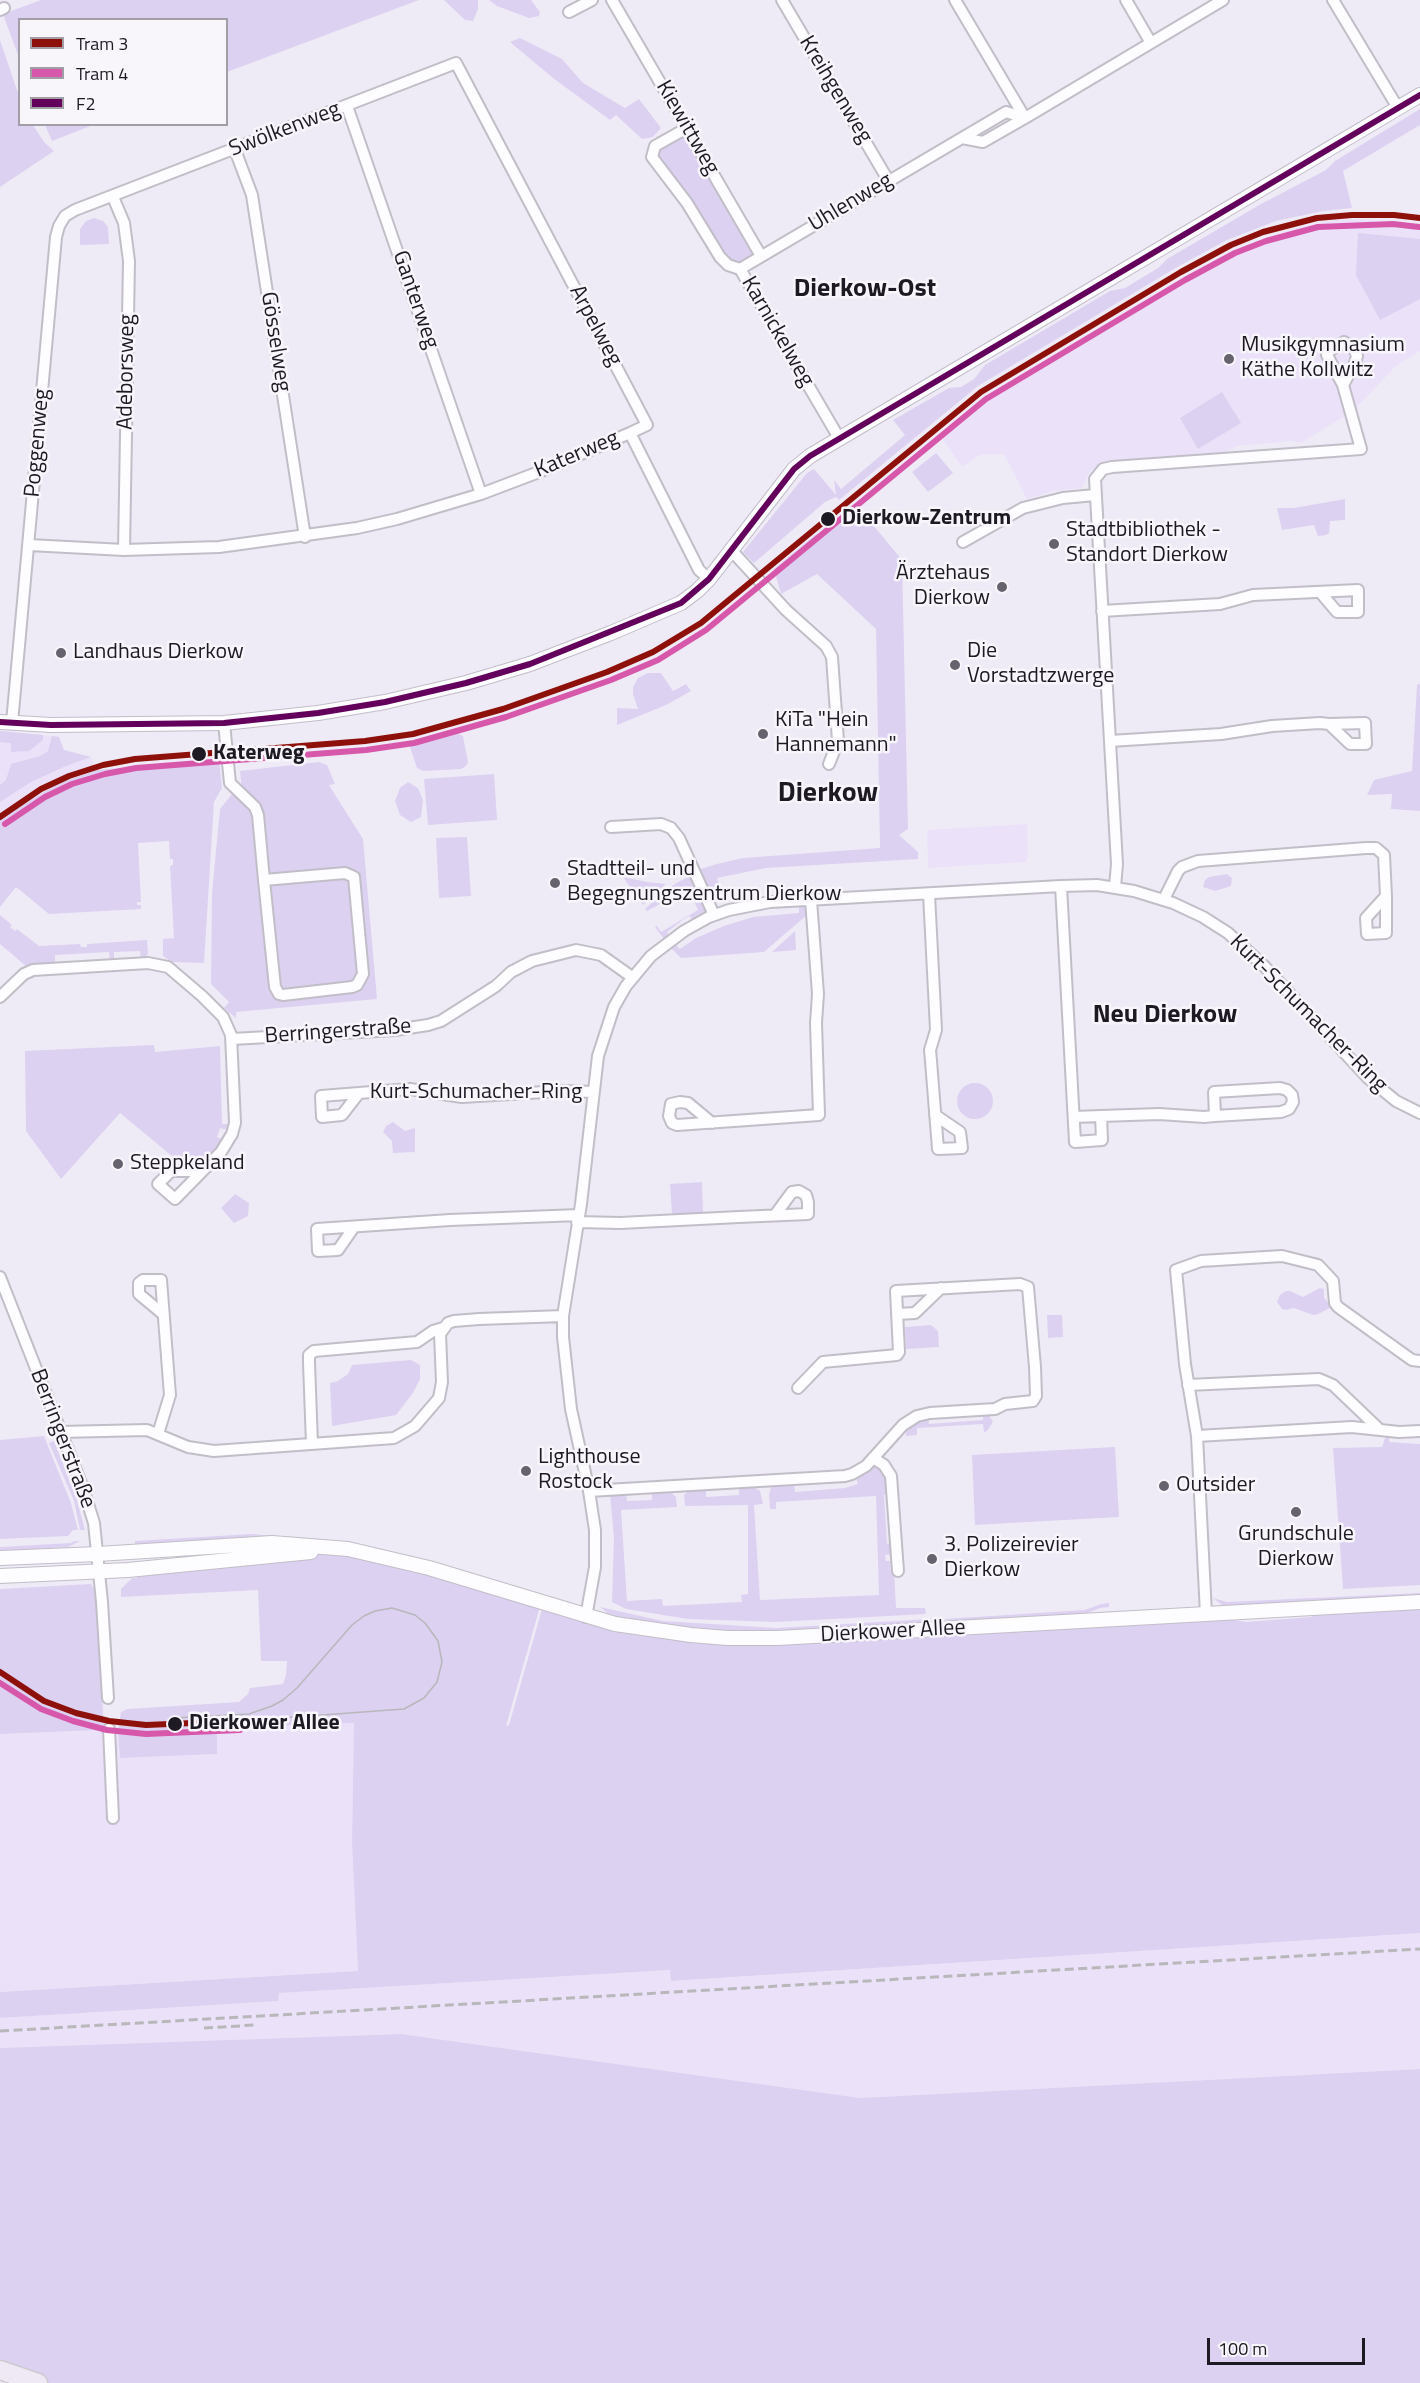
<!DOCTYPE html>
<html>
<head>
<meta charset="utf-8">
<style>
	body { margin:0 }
	#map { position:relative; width:1420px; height:2383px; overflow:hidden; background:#efebf6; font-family:"Titillium Web",sans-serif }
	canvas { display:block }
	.legend { position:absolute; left:18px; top:18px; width:210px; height:108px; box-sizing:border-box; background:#f8f6fb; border:2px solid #a19ea5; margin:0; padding:8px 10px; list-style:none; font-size:18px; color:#1e1a24 }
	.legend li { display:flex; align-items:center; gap:12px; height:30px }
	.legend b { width:30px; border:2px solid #a19ea5 }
	.scale { position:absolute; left:1207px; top:2338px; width:158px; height:27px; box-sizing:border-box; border:3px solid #1e1a24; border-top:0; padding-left:8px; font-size:18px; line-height:21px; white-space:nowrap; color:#1e1a24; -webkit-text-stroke:4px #f8f6fb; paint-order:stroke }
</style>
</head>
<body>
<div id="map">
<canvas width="1420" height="2383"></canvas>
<ul class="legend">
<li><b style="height:8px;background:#8d110a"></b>Tram 3</li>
<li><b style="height:8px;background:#d758ab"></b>Tram 4</li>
<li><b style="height:8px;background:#62005b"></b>F2</li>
</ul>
<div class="scale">100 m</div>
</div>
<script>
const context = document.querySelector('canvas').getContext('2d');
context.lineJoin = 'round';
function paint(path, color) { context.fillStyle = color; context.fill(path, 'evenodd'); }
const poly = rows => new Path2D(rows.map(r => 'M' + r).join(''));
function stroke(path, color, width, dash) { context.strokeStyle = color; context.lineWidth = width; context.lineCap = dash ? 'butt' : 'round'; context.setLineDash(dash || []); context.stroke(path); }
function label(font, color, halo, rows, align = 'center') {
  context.font = font + ' "Titillium Web",sans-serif'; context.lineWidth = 5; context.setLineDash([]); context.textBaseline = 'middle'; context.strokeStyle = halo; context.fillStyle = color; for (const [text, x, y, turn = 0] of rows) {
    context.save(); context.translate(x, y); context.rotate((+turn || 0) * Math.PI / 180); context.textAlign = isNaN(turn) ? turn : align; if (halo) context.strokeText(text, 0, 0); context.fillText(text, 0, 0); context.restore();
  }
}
paint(poly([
	[1361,219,1420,226,1420,351,1396,366,1353,411,1301,443,1292,441,1237,446,1224,453,1182,458,1105,462,1098,465,1089,473,1082,488,1053,491,1027,499,1004,454,980,455,962,467,941,437,949,426,995,391,1206,266,1250,243,1296,228,1334,220],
	[0,731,59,737,64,750,91,757,97,770,80,775,37,794,0,820],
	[1027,824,1028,856,1026,862,928,868,927,830],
	[354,1723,352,1842,358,1971,0,1992,0,1734,118,1730,120,1758,216,1754,216,1728],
	[1420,1933,1420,2069,860,2098,401,2034,0,2048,0,2018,278,2001,278,1993,671,1970,672,1981]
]), '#ebe2f9');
paint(poly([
	[41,0,419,0,227,72,226,20,20,20,19,58,3,14],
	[444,0,478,0,478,9,473,21,465,20],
	[489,0,531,0,540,12,539,16,529,18,497,6],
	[520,38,562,59,583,83,625,108,639,99,661,128,653,137,642,139,616,115,610,120,553,78,510,42],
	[0,40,19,96,20,124,33,125,44,142,54,151,0,187],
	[1420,109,1420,125,1343,171,1352,208,1323,211,1276,221,1227,240,1179,266,978,386,839,500,836,497,825,502,754,563,743,552,807,473,814,469,836,495,834,480,841,489,905,435,893,420,949,388,961,387,974,379,985,365,1110,291,1125,288,1158,268,1167,259,1261,204,1326,170,1335,161],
	[45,125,93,125,52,141],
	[687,128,761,256,740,269,728,265,652,152],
	[94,218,103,221,108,227,109,244,80,245,80,229,86,221],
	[1358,233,1420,239,1420,299,1380,320,1356,275],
	[1222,392,1241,423,1198,449,1180,418],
	[936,453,953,473,928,492,912,472],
	[1345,499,1345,520,1330,521,1329,533,1326,535,1318,536,1314,525,1282,530,1277,508,1294,508],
	[864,514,902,560,908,829,899,835,918,852,918,859,766,868,717,878,719,885,703,891,694,871,717,864,743,858,880,848,876,629,817,574,781,594,774,569,815,535],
	[648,673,661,673,673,691,686,684,691,691,666,705,617,725,617,708,638,709,633,694,633,687,638,678],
	[1420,684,1420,811,1391,809,1392,794,1367,795,1374,780,1412,771,1417,685],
	[0,731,43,735,43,740,29,751,11,752,11,743,0,742],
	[457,733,463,736,468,762,466,766,461,769,423,771,417,768,410,747,413,743],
	[52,736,59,737,64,750,91,757,66,766,31,782,0,802,0,785,6,780,11,764,40,756,48,751],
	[216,759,219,760,222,788,214,802,204,963,172,962,163,956,163,939,174,938,170,866,173,865,173,859,170,859,169,841,138,843,141,902,137,902,137,905,141,905,141,909,49,914,16,887,0,907,0,820,12,811,59,783,97,770],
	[319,762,327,765,335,784,329,785,363,839,377,999,236,1012,236,1018,224,1008,229,1002,211,984,212,893,220,809,232,794,242,790,240,771],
	[494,774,497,820,428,825,424,779],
	[408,782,418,788,423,800,421,817,411,822,400,815,395,801,400,788],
	[467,837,471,896,439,898,436,838],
	[1227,874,1232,878,1231,886,1215,891,1203,887,1205,880,1209,877],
	[693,875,700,892,694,895,690,888,647,911,645,909,662,893,678,882],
	[623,877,647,882,666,884,643,905],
	[699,902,705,906,706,910,703,914,692,920,690,916,684,919,667,932,669,935,664,939,655,927,657,926,661,932,698,910,695,903],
	[806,905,807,915,764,952,681,958,670,947,675,944,680,949,696,938,724,926,753,917,799,913,799,906],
	[0,915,12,925,10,927,15,931,17,929,39,946,80,944,81,947,87,947,87,944,147,940,148,953,146,958,141,959,140,951,114,952,114,960,110,960,109,952,55,955,55,963,27,967,0,944],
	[795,931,796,950,772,952],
	[154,1045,155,1052,220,1046,222,1124,230,1124,228,1130,220,1128,217,1137,224,1140,206,1160,179,1162,120,1113,61,1179,26,1131,25,1051],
	'957 1101a18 18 0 1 1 36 0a18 18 0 1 1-36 0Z',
	[393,1122,405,1131,415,1128,415,1152,393,1153,392,1141,383,1132,386,1126],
	[702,1182,703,1213,672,1214,670,1184],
	[235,1194,249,1203,248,1216,234,1223,221,1208],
	[1320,1288,1324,1289,1324,1298,1332,1307,1318,1314,1313,1315,1294,1308,1286,1310,1282,1309,1277,1302,1280,1295,1286,1291,1290,1291,1303,1297],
	[1047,1315,1062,1315,1063,1337,1048,1338],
	[931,1325,938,1331,939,1347,906,1349,905,1327],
	[411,1360,420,1365,420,1379,413,1393,396,1415,332,1426,330,1383,338,1381,348,1374,352,1365],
	[983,1413,989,1415,993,1422,987,1431,984,1432,983,1424,917,1428,917,1435,906,1436,906,1429,920,1419,928,1417,929,1424,983,1420],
	[1386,1435,1390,1435,1389,1442,1420,1444,1420,1585,1343,1589,1333,1448,1382,1447],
	[44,1436,71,1503,78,1530,73,1530,68,1536,0,1539,0,1440],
	[54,1441,77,1500,85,1530,80,1530,74,1501,49,1443],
	[1115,1447,1119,1517,975,1525,972,1455],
	[877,1466,884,1469,891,1494,884,1495,887,1544,894,1543,893,1554,885,1555,886,1561,890,1561,891,1572,894,1572,896,1608,925,1608,926,1614,776,1622,688,1619,626,1609,612,1602,614,1538,610,1495,626,1493,627,1501,652,1500,652,1492,670,1491,676,1497,677,1507,621,1510,627,1601,662,1599,663,1606,742,1602,741,1595,748,1594,748,1505,685,1506,684,1495,690,1490,706,1489,706,1497,739,1495,739,1487,752,1486,760,1491,763,1504,754,1505,760,1600,879,1595,876,1496,776,1502,776,1509,770,1509,769,1495,771,1487,776,1484,794,1484,795,1492,845,1488,858,1484,856,1478],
	[252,1534,283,1537,283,1540,251,1539,135,1544,135,1541],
	[74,1541,80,1541,68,1547,0,1551,0,1547,71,1543],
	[343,1552,541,1603,506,1726,509,1725,542,1609,591,1624,647,1636,712,1642,1229,1619,1246,1622,1311,1617,1325,1611,1420,1608,1420,1933,671,1981,670,1970,279,1993,278,2001,0,2018,0,1992,358,1971,352,1842,354,1723,217,1728,217,1754,120,1758,118,1730,121,1712,127,1709,239,1702,248,1694,250,1688,283,1684,286,1675,287,1661,261,1661,258,1590,121,1597,121,1589,132,1578,137,1578,137,1576,199,1571,284,1560,284,1555],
	[91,1584,96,1593,104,1730,0,1734,0,1589],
	[1420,1593,1420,1596,1228,1606,1222,1605,1213,1598,1227,1602],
	[1109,1603,1109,1607,1100,1608,1085,1614,952,1622,944,1619,1085,1610,1101,1604],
	[600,1607,663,1621,776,1628,931,1619,927,1623,775,1632,712,1630,661,1625,611,1616],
	[401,2034,860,2098,1420,2069,1420,2383,46,2383,0,2367,0,2048]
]), '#ddd1f2');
const street = poly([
	[612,0,761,256],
	[782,0,888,180],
	[955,0,1025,118,983,142,962,138],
	[1126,0,1151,43],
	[1333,0,1398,108],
	[0,10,4,8],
	[569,12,592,0],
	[347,106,481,494],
	[687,128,655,146,652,157,687,203,720,257,728,265,740,269,839,438],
	[235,150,252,195,254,208,305,537],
	[113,197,124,223,129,261,124,550],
	[740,269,1006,112,1025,118,1223,0],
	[963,542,1023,508,1063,498,1095,495],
	[29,545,124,550,219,547,357,528,397,519,481,494,539,472,630,433],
	[732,551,786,610,826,646,832,657,838,741,829,764],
	[1102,611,1220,604,1253,595,1358,590,1358,612,1337,612,1320,592],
	[12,723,56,237,59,226,65,216,75,210,456,63,647,425,630,433,699,570,709,579],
	[224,723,230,783,255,807,258,815,264,880,275,987,279,994,283,995,352,987,357,985,363,974,354,877,345,873,264,880],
	[1110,741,1221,734,1272,726,1320,723,1329,724,1350,744,1366,744,1365,723,1329,724],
	[611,827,661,824,671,828,679,838,714,915],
	[1061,886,1075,1142,1102,1140,1101,1116,1074,1117],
	[1115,887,1117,864,1095,479,1103,469,1112,467,1361,449,1343,385,1327,355,1329,351,1344,342,1354,348,1357,356,1355,363,1343,385],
	[929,894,936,1030,930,1050,931,1061,938,1149,962,1148,960,1132,935,1115],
	[1164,899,1178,871,1182,867,1198,861,1366,848,1376,848,1384,855,1386,896,1366,918,1367,934,1386,933,1386,896],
	[0,997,24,974,33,970,148,963,168,967,202,996,223,1017,231,1035,235,1123,232,1134,221,1152,175,1199,158,1184,171,1171,200,1171],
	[232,1039,395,1030,428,1025,441,1021,496,986,511,972,532,961,576,950,601,955,632,977],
	[359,1093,342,1115,322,1117,321,1096,410,1089,462,1097,561,1091,594,1092],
	[1101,1116,1159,1114,1204,1117,1215,1116,1281,1112,1289,1109,1293,1102,1292,1095,1287,1090,1280,1088,1214,1092,1215,1116],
	[712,1123,688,1103,680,1102,671,1104,669,1116,672,1123,677,1125,819,1115,816,1023,818,994,811,900],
	[577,1222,620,1223,739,1217,808,1214,808,1202,806,1195,799,1191,792,1192,775,1215],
	[354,1227,338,1250,318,1251,317,1229,450,1220,579,1215],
	[0,1277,83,1488,94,1523,102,1602,108,1698],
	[897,1314,915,1313,941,1288],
	[1188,1385,1319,1379,1333,1385,1378,1428],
	[60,1432,147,1430,188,1447,214,1451,394,1438,415,1426,439,1398,442,1382,440,1334,448,1323,454,1321,479,1319,563,1316],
	[158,1434,170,1395,161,1280,143,1280,139,1283,139,1294,163,1314],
	[1197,1436,1352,1427,1399,1432,1420,1431],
	[312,1444,309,1363,309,1355,314,1351,417,1342,433,1331,443,1328],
	[873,1458,884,1465,891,1476,898,1571],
	[589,1491,845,1476,852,1474,866,1466,903,1425,917,1416,930,1413,995,1409,1005,1404,1033,1401,1036,1396,1035,1367,1028,1287,1020,1284,896,1291,899,1352,897,1355,823,1362,798,1388],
	[1206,1614,1197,1436,1185,1364,1176,1270,1201,1261,1282,1256,1318,1265,1333,1281,1335,1303,1338,1307,1412,1360,1420,1361],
	[586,1617,595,1567,595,1530,589,1491,571,1409,563,1337,563,1316,581,1204,598,1056,614,1007,626,986,651,956,684,931,709,917,729,910,770,902,1061,886,1097,885,1134,891,1173,903,1203,917,1228,933,1265,967,1368,1078,1396,1101,1420,1113],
	[109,1729,113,1818]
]);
const secondary = poly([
	[0,722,51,725,224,723,318,713,385,702,466,683,530,664,611,633,681,603,697,591,709,579,794,469,810,456,1420,95],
	[0,1558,98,1554,272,1543,348,1549,429,1568,615,1624,691,1635,727,1638,778,1638,1420,1602],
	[0,1576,128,1570,311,1552]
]);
const highway = poly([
	[0,2370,38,2383]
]);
stroke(street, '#c2bec8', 14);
stroke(secondary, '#c2bec8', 16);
stroke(highway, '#cccad0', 21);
stroke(street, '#fdfcfe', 10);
stroke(secondary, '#fdfcfe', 14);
stroke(highway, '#eee9f5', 18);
stroke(poly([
	[175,1718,249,1714],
	[240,1721,404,1709,424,1698,437,1682,442,1662,438,1641,425,1623,415,1615,392,1608,375,1611,364,1616,352,1625,297,1688,283,1700,272,1706,249,1714]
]), '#b8b7ba', 1.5);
stroke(poly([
	[204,2028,255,2025],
	[0,2031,1420,1949]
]), '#b8b7ba', 3, [9, 4.5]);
stroke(poly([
	[0,722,51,725,224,723,318,713,385,702,466,683,530,664,681,603,709,579,794,469,810,456,1420,95]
]), '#62005b', 6);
stroke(poly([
	[0,817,41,789,69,776,103,765,135,759,365,741,413,734,503,709,607,672,653,652,701,623,981,392,1181,272,1231,245,1263,232,1317,218,1352,215,1394,215,1420,218],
	[0,1672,44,1701,76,1713,109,1721,146,1725,240,1721]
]), '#8d110a', 6);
stroke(poly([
	[5,824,45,797,72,784,105,774,136,768,366,750,414,743,506,717,611,680,658,660,706,630,986,399,1185,280,1235,253,1266,241,1318,227,1393,224,1419,227],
	[0,1683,41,1709,73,1721,107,1730,146,1734,240,1730]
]), '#d758ab', 6);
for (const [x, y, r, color] of [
	[1229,359,6,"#67636e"],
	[828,519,8,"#1e1a24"],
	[1054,544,6,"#67636e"],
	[1002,587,6,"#67636e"],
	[61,653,6,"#67636e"],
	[955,665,6,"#67636e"],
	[763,734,6,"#67636e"],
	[199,754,8,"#1e1a24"],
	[555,883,6,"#67636e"],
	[118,1164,6,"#67636e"],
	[526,1471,6,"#67636e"],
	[1164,1486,6,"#67636e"],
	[1296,1512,6,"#67636e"],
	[932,1559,6,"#67636e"],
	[175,1724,8,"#1e1a24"]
]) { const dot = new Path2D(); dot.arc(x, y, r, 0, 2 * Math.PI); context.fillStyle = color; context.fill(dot); stroke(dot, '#f8f6fb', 2); }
label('22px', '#1e1a24', '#f8f6fb', [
	["Kreihgenweg",835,90,59],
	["Kiewittweg",687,128,60],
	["Swölkenweg",285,130,-21],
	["Uhlenweg",851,203,-31],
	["Ganterweg",415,300,71],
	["Arpelweg",595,326,62],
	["Karnickelweg",777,332,60],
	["Gösselweg",275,342,81],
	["Adeborsweg",127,372,-89],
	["Poggenweg",38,443,-85],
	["Katerweg",577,455,-23],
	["Kurt-Schumacher-Ring",1308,1014,45],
	["Berringerstraße",338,1032,-4],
	["Kurt-Schumacher-Ring",476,1093],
	["Berringerstraße",62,1439,69],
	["Dierkower Allee",893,1632,-3]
]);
label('22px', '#1e1a24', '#f8f6fb', [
	["Musikgymnasium",1241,346],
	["Käthe Kollwitz",1241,371],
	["Stadtbibliothek -",1066,531],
	["Standort Dierkow",1066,556],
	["Ärztehaus",990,574,"right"],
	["Dierkow",990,599,"right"],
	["Die",967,652],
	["Vorstadtzwerge",967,677],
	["Landhaus Dierkow",73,653],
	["KiTa \"Hein",775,721],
	["Hannemann\"",775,746],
	["Stadtteil- und",567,870],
	["Begegnungszentrum Dierkow",567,895],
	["Steppkeland",130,1164],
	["Lighthouse",538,1458],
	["Rostock",538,1483],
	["Outsider",1176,1486],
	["Grundschule",1296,1535,"center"],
	["Dierkow",1296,1560,"center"],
	["3. Polizeirevier",944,1546],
	["Dierkow",944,1571]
], 'left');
label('bold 22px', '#1e1a24', '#f8f6fb', [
	["Dierkow-Zentrum",842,519],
	["Katerweg",213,754],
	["Dierkower Allee",189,1724]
], 'left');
label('bold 26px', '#1e1a24', '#f8f6fb', [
	["Dierkow-Ost",865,290],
	["Neu Dierkow",1165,1016]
]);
label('bold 28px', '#1e1a24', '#f8f6fb', [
	["Dierkow",828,794]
]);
</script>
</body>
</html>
